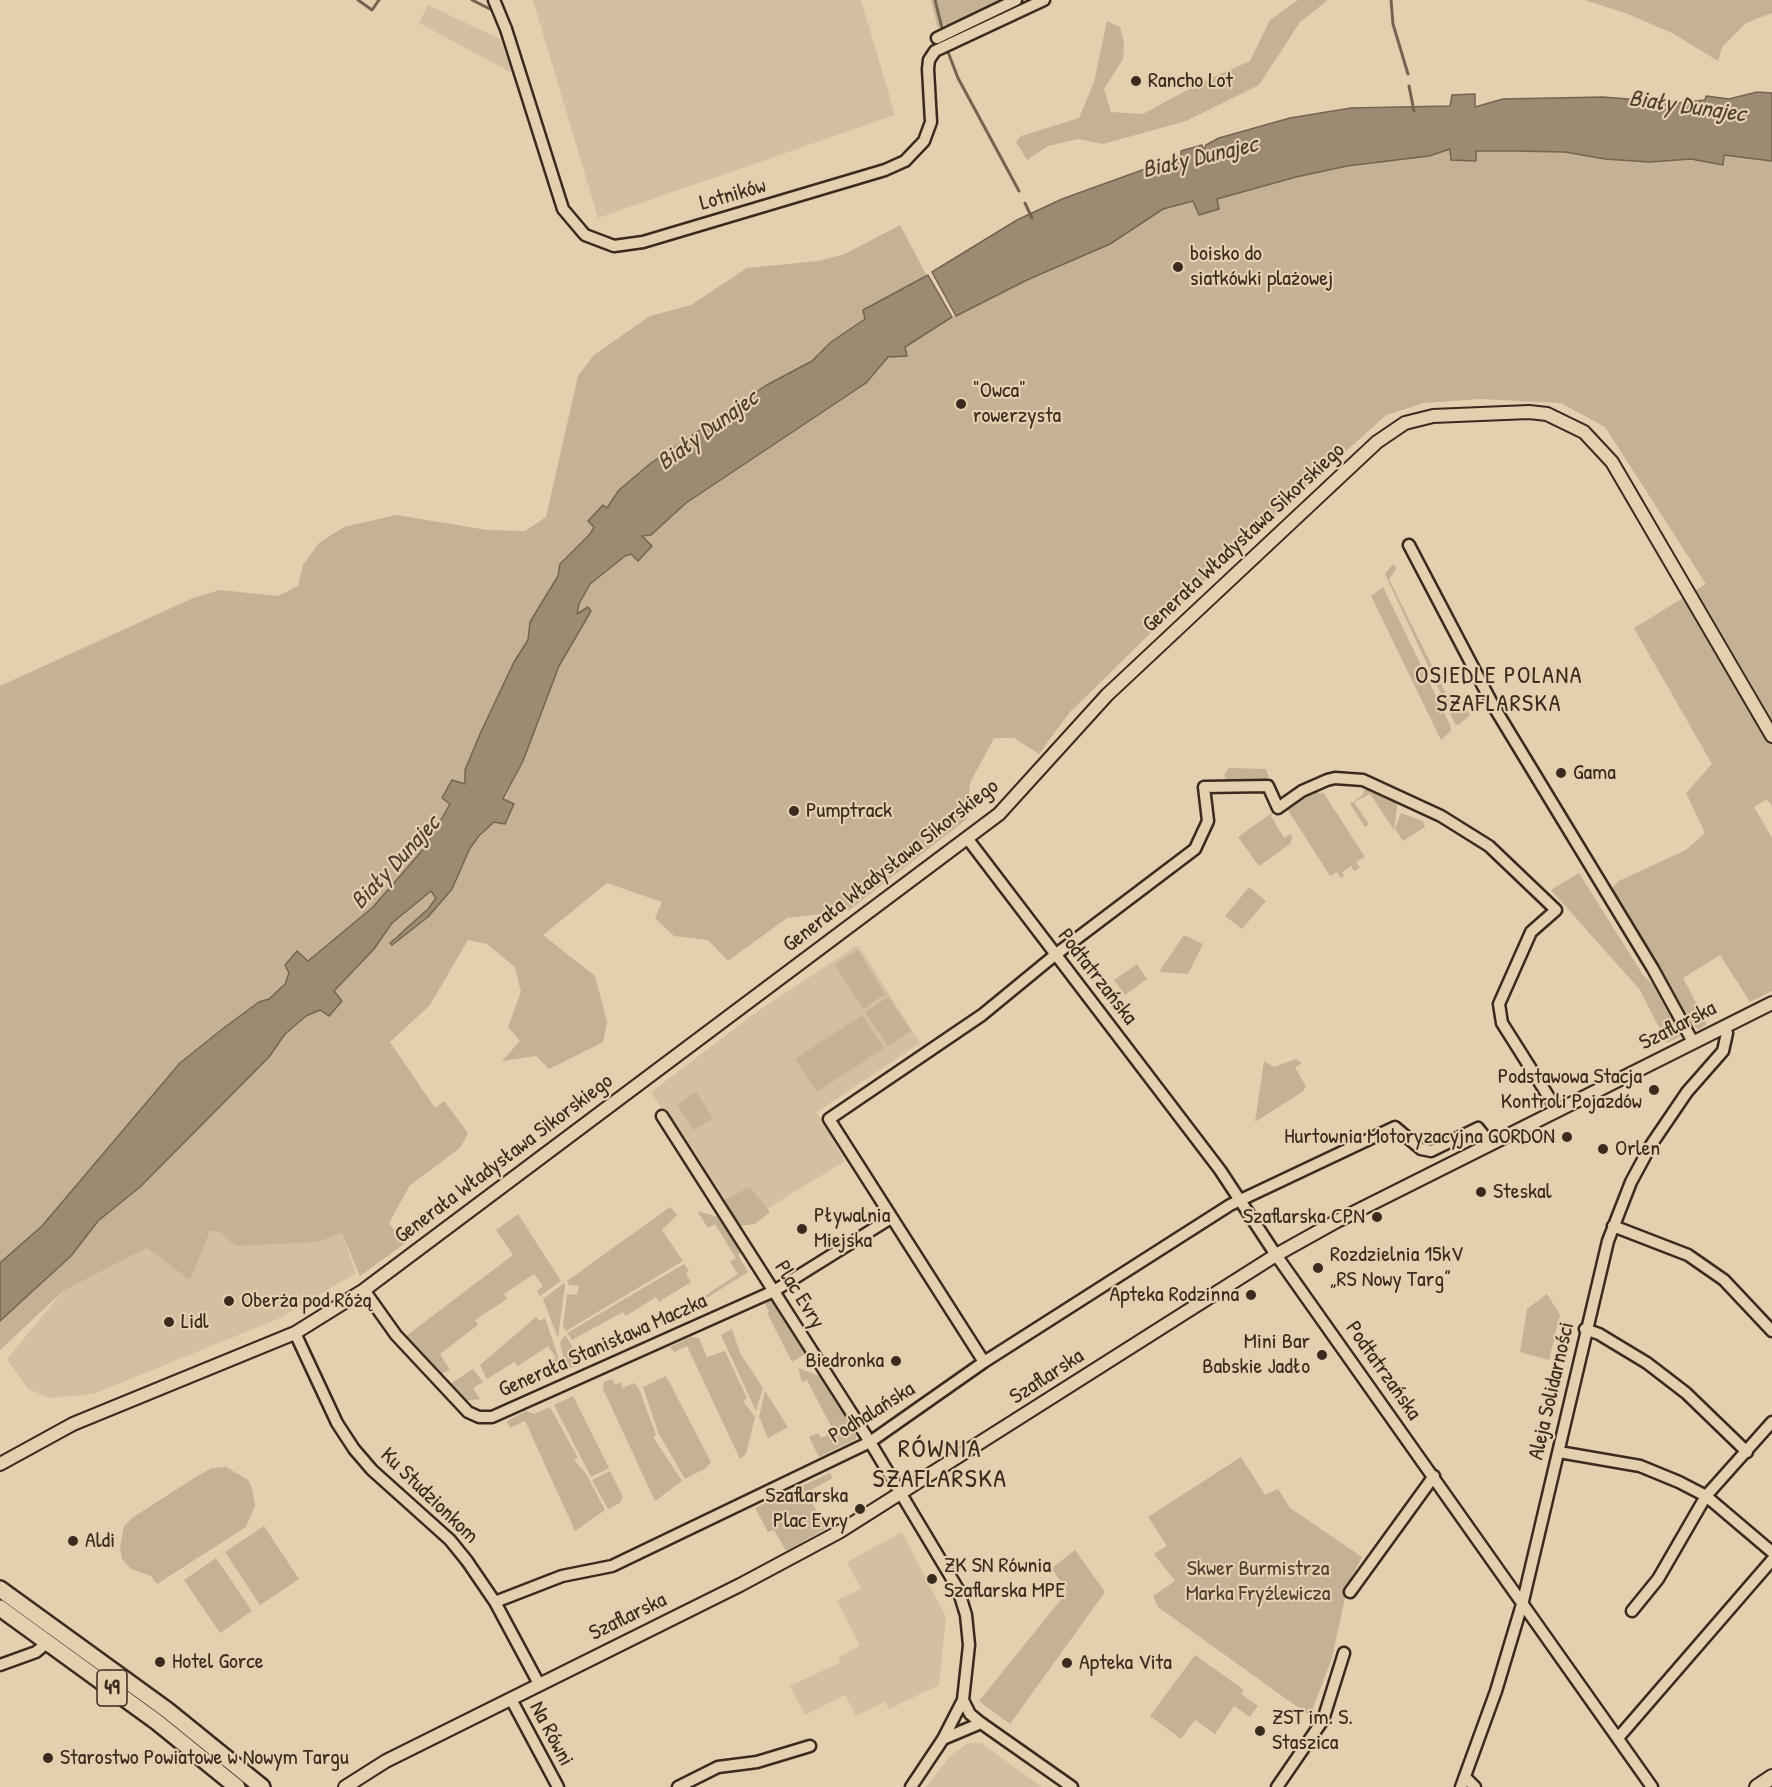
<!DOCTYPE html>
<html>
<head>
<meta charset="utf-8">
<style>
	body { margin:0 }
	canvas { display:block; background:#e4cfae }
</style>
</head>
<body>
<canvas width="1772" height="1787"></canvas>
<script>
const context = document.querySelector('canvas').getContext('2d');
context.lineJoin = 'round';
function paint(path, color) { context.fillStyle = color; context.fill(path, 'evenodd'); }
const poly = rows => new Path2D(rows.map(r => 'M' + r).join(''));
function stroke(path, color, width, dash) { context.strokeStyle = color; context.lineWidth = width; context.lineCap = dash ? 'butt' : 'round'; context.setLineDash(dash || []); context.stroke(path); }
function label(font, color, halo, rows, align = 'center') {
  context.font = font + ' "Patrick Hand",sans-serif'; context.lineWidth = 4.5; context.setLineDash([]); context.textBaseline = 'middle'; context.strokeStyle = halo; context.fillStyle = color; for (const [text, x, y, turn = 0] of rows) {
    context.save(); context.translate(x, y); context.rotate((+turn || 0) * Math.PI / 180); context.textAlign = isNaN(turn) ? turn : align; if (halo) context.strokeText(text, 0, 0); context.fillText(text, 0, 0); context.restore();
  }
}
paint(poly([
	[533,0,861,0,895,115,598,218],
	[428,5,500,39,512,73,419,23],
	[858,945,920,1043,817,1112,845,1161,739,1226,651,1092,758,1011],
	[209,1231,318,1242,342,1233,356,1273,278,1319,93,1394,50,1398,28,1389,7,1359,63,1291,147,1248,190,1279],
	[902,1532,946,1617,939,1685,889,1709,885,1702,856,1716,845,1695,805,1715,790,1686,841,1662,839,1657,860,1646,837,1600,861,1589,847,1562],
	[968,1743,981,1743,1042,1787,926,1787,950,1756]
]), '#d4c0a0');
paint(poly([
	[931,0,1016,0,946,28,945,25,938,28],
	[1298,0,1328,0,1300,22,1259,85,1186,121,1103,144,1078,139,1048,146,1027,160,1016,142,1021,136,1079,118,1094,82,1107,21,1120,27,1124,43,1123,59,1104,89,1111,112,1143,114,1202,82,1250,61,1270,20],
	[1585,0,1772,0,1772,13,1746,23,1722,47,1718,61,1672,33,1628,14],
	[1450,149,1476,161,1476,151,1514,151,1565,152,1606,159,1649,162,1691,159,1723,165,1724,155,1772,161,1772,806,1767,799,1754,807,1772,838,1772,991,1750,1002,1720,955,1683,978,1707,1024,1698,1030,1683,1010,1610,890,1619,881,1686,850,1705,833,1686,793,1712,764,1634,628,1706,584,1605,427,1561,403,1480,399,1424,403,1386,415,1216,569,1069,713,1039,754,1014,738,994,738,970,783,967,819,848,911,787,918,728,961,708,940,674,936,655,918,662,902,607,883,543,935,595,976,607,1022,603,1042,549,1069,536,1056,502,1061,520,1041,508,1027,521,992,515,967,487,944,468,940,430,1005,390,1042,435,1108,444,1101,468,1133,460,1148,410,1185,389,1223,404,1244,360,1276,342,1233,318,1242,236,1246,219,1232,210,1231,190,1280,147,1248,63,1291,0,1350,0,1321,71,1256,98,1221,140,1187,269,1057,285,1034,306,1016,321,1009,329,1015,334,992,374,949,392,923,431,891,436,898,416,921,394,937,392,945,428,917,452,889,470,848,494,822,523,761,559,666,590,612,577,614,578,604,590,584,625,556,631,554,639,561,641,536,651,535,686,503,866,383,888,357,907,356,905,347,952,317,1027,280,1110,244,1163,209,1193,201,1199,215,1218,209,1217,199,1296,177,1347,166,1429,156],
	[900,225,927,276,863,309,865,319,831,342,812,361,763,387,651,463,619,490,607,509,603,505,588,521,594,527,590,534,560,564,558,576,530,622,528,640,514,662,480,734,465,770,465,784,452,781,442,798,450,803,426,846,373,907,325,947,307,961,297,951,284,984,269,999,259,1002,225,1027,126,1126,42,1226,0,1263,0,686,193,598,220,590,278,596,298,586,303,565,319,543,344,527,396,515,487,530,525,531,546,517,578,376,594,355,650,316,691,305,747,268,818,261,845,254],
	[1393,564,1397,568,1389,579,1453,708,1457,710,1466,708,1470,715,1458,725,1455,724,1385,574],
	[1383,587,1450,725,1451,731,1441,740,1371,596],
	[1229,768,1266,769,1269,777,1265,781,1229,784,1224,775],
	[1315,789,1320,794,1323,792,1365,857,1356,862,1360,868,1354,871,1351,866,1342,872,1344,876,1341,878,1337,872,1330,876,1286,807],
	[1365,789,1398,800,1394,830,1370,794,1354,802,1369,824,1365,827,1350,804,1363,795],
	[1276,810,1271,816,1284,838,1291,834,1292,837,1290,844,1259,866,1238,837],
	[1401,813,1423,821,1425,827,1403,841,1395,829],
	[1579,873,1643,975,1652,984,1681,1036,1667,1043,1640,990,1551,890],
	[1249,887,1266,901,1242,929,1225,916],
	[1184,935,1203,944,1188,974,1159,972],
	[858,950,885,994,863,1009,835,965],
	[1137,964,1147,979,1125,995,1114,980],
	[888,997,911,1031,888,1046,865,1012],
	[862,1015,884,1048,817,1092,795,1059],
	[1296,1059,1302,1063,1295,1067,1306,1087,1302,1092,1255,1122,1264,1061,1274,1067],
	[696,1092,713,1118,694,1130,677,1105],
	[750,1187,770,1212,755,1224,739,1226,722,1201],
	[670,1207,677,1215,662,1230,683,1261,566,1331,563,1326,567,1294,577,1295,579,1286,569,1285,567,1281],
	[697,1211,722,1218,743,1251,738,1255,748,1272,708,1297,700,1299,738,1274,730,1262,736,1258,715,1224,708,1228],
	[518,1214,561,1281,540,1296,537,1291,543,1286,534,1274,504,1294,507,1299,475,1320,478,1325,440,1354,450,1370,441,1374,406,1336,513,1255,496,1230],
	[684,1264,689,1271,686,1274,691,1282,659,1302,656,1297,626,1316,623,1312,572,1340,567,1333],
	[564,1283,565,1285,558,1338,543,1299],
	[1547,1294,1560,1315,1549,1360,1520,1352,1527,1309],
	[770,1300,777,1304,807,1353,792,1362,767,1313,769,1312,765,1303],
	[536,1317,540,1321,545,1318,563,1371,556,1375,549,1363,556,1358,548,1346,518,1366,514,1362,487,1379,480,1365],
	[732,1329,740,1353,763,1388,756,1411,721,1335],
	[565,1335,582,1362,567,1370,560,1343],
	[691,1337,699,1338,707,1357,725,1351,747,1398,743,1401,755,1417,746,1454,740,1459,687,1346,674,1352,670,1347],
	[798,1368,822,1377,856,1433,856,1439,819,1457,809,1437,818,1433,821,1438,834,1432,807,1380,802,1382],
	[473,1369,483,1382,473,1388,480,1399,465,1401,450,1384],
	[666,1376,711,1462,706,1468,685,1479,658,1432,643,1387],
	[612,1379,615,1385,620,1382,623,1388,634,1383,639,1389,656,1435,653,1437,682,1481,655,1501,603,1389,604,1382],
	[765,1391,788,1427,768,1438,759,1417],
	[573,1396,609,1468,591,1477,554,1405],
	[550,1407,578,1458,574,1460,587,1475,605,1510,575,1531,525,1421,510,1428,507,1421,526,1411,534,1414],
	[1241,1457,1265,1495,1278,1489,1290,1508,1362,1557,1348,1584,1332,1658,1310,1716,1158,1607,1153,1596,1175,1581,1154,1554,1167,1546,1148,1517],
	[226,1467,248,1480,252,1488,255,1506,246,1527,157,1584,151,1576,131,1569,122,1559,120,1547,124,1526,132,1518,199,1475,212,1468],
	[610,1471,623,1497,620,1503,608,1509,592,1480],
	[830,1473,833,1478,807,1492,825,1529,786,1551,774,1530,768,1532,755,1508],
	[264,1526,299,1579,260,1605,225,1552],
	[1075,1550,1105,1592,1010,1724,979,1701,1067,1592,1052,1568],
	[216,1558,252,1611,220,1633,184,1580],
	[1195,1655,1244,1690,1241,1694,1258,1706,1250,1717,1234,1706,1215,1734,1195,1720,1181,1739,1150,1716]
]), '#c5b194');
const water = poly([
	[1757,92,1772,93,1772,161,1724,155,1723,165,1691,159,1649,162,1605,159,1565,152,1514,151,1476,151,1476,161,1451,160,1450,149,1429,156,1347,166,1296,177,1217,199,1219,209,1199,215,1193,201,1163,209,1110,244,1027,280,956,316,932,272,1017,220,1062,199,1181,156,1181,151,1202,145,1204,150,1206,145,1219,138,1290,118,1351,108,1450,106,1452,95,1475,94,1475,107,1503,99,1603,97,1677,103,1705,100,1706,96,1729,99,1757,92],
	[928,275,952,317,905,347,907,356,888,357,866,383,686,503,651,535,642,536,652,546,638,561,631,554,625,556,590,584,579,604,577,614,588,607,591,611,559,666,523,761,503,799,514,804,505,824,494,822,479,836,470,848,452,889,428,917,392,945,390,943,428,909,436,898,431,891,392,923,374,949,334,991,342,1001,329,1016,320,1010,306,1016,285,1034,269,1057,140,1187,98,1221,71,1256,0,1321,0,1263,42,1226,180,1063,225,1027,259,1002,269,999,285,984,289,973,285,965,297,951,308,961,325,947,373,907,426,846,450,804,442,798,452,780,465,784,465,770,480,734,514,662,528,640,530,622,558,576,560,564,590,534,594,527,588,521,603,505,607,508,619,490,651,463,765,386,812,361,831,342,865,319,863,310,928,275]
]);
paint(water, '#9d8a72');
stroke(water, '#766450', 1.5);
stroke(poly([
	[358,0,372,10,379,0],
	[472,0,492,10],
	[935,0,942,28],
	[1391,0,1393,24,1408,74],
	[948,52,958,78,1019,191],
	[1409,86,1414,111],
	[1025,203,1032,218]
]), '#766450', 3);
const minor = poly([
	[494,0,506,29,563,209,585,235,614,246,643,242,885,170,905,161,924,141,931,122,928,69,929,60,935,51,1044,0],
	[937,38,1016,0],
	[1409,545,1494,707,1653,969,1693,1042],
	[967,838,1220,1170,1276,1255,1652,1787],
	[662,1116,870,1442,958,1589,966,1615,969,1645,963,1700,943,1739,911,1787],
	[1613,1226,1688,1255,1724,1280,1772,1331],
	[364,1290,396,1335,468,1412,479,1417,492,1417,774,1291,891,1218],
	[1585,1329,1599,1334,1647,1363,1686,1393,1747,1452],
	[295,1333,337,1423,354,1449,372,1470,450,1540,467,1561,495,1602,539,1684],
	[984,1362,829,1119,982,1015,1055,955,1195,849,1208,821,1204,787,1268,786,1278,808,1302,791,1327,780,1335,778,1363,780,1441,816,1489,846,1556,910,1531,932,1499,1004,1502,1023,1557,1110],
	[1559,1452,1640,1466,1679,1482,1706,1496,1772,1552],
	[1350,1592,1434,1476],
	[495,1602,562,1576,612,1566,870,1442,984,1362,1230,1205,1395,1127,1421,1149,1431,1151,1478,1128,1490,1143],
	[1632,1611,1658,1579,1706,1496,1772,1422],
	[0,1665,36,1652,48,1642],
	[511,1699,558,1787],
	[963,1700,970,1714,981,1723,1072,1787],
	[1618,1738,1772,1560],
	[943,1739,981,1723],
	[1465,1777,1475,1787],
	[678,1787,718,1767,757,1762,810,1746],
	[1277,1787,1323,1720,1344,1653],
	[1461,1787,1496,1691,1523,1601,1608,1241,1631,1182,1651,1145,1687,1092,1723,1051,1727,1033,1724,1027]
]);
const tertiary = poly([
	[0,1464,73,1424,295,1333,364,1290,999,814,1107,695,1377,442,1405,423,1433,416,1529,412,1547,414,1584,432,1612,462,1772,736],
	[345,1787,386,1761,740,1585,839,1532,1276,1255,1337,1221,1772,1003]
]);
const secondary = poly([
	[1757,1787,1772,1777]
]);
const primary = poly([
	[0,1589,167,1710,262,1787],
	[0,1608,157,1722,237,1787]
]);
stroke(minor, '#3b2a1e', 15);
stroke(tertiary, '#3b2a1e', 16);
stroke(secondary, '#3b2a1e', 18);
stroke(primary, '#3b2a1e', 20);
stroke(minor, '#e4cfae', 10);
stroke(tertiary, '#e4cfae', 12);
stroke(secondary, '#e4cfae', 14);
stroke(primary, '#e4cfae', 15);
for (const [x, y, r, color] of [
	[1136,81,6,"#3b2a1e"],
	[1178,267,6,"#3b2a1e"],
	[961,404,6,"#3b2a1e"],
	[1561,773,6,"#3b2a1e"],
	[794,811,6,"#3b2a1e"],
	[1654,1090,6,"#3b2a1e"],
	[1567,1137,6,"#3b2a1e"],
	[1603,1149,6,"#3b2a1e"],
	[1481,1192,6,"#3b2a1e"],
	[1377,1217,6,"#3b2a1e"],
	[802,1229,6,"#3b2a1e"],
	[1318,1268,6,"#3b2a1e"],
	[1251,1295,6,"#3b2a1e"],
	[229,1301,6,"#3b2a1e"],
	[169,1322,6,"#3b2a1e"],
	[1322,1355,6,"#3b2a1e"],
	[896,1361,6,"#3b2a1e"],
	[860,1509,6,"#3b2a1e"],
	[73,1541,6,"#3b2a1e"],
	[932,1579,6,"#3b2a1e"],
	[160,1662,6,"#3b2a1e"],
	[1067,1663,6,"#3b2a1e"],
	[1260,1731,6,"#3b2a1e"],
	[48,1758,6,"#3b2a1e"]
]) { const dot = new Path2D(); dot.arc(x, y, r, 0, 2 * Math.PI); context.fillStyle = color; context.fill(dot); stroke(dot, '#e4cfae', 2); }
for (const [x, y, w] of [
	[112,1688,30]
]) { const box = new Path2D(); box.roundRect(x - w / 2, y - 18, w, 36, 4.5); context.fillStyle = '#e4cfae'; context.fill(box); stroke(box, '#3b2a1e', 1.5); }
label('bold 21px', '#3b2a1e', null, [
	["49",112,1688]
]);
label('22px', '#3b2a1e', '#e4cfae', [
	["Rancho Lot",1148,81],
	["boisko do",1190,254],
	["siatkówki plażowej",1190,279],
	["\"Owca\"",973,391],
	["rowerzysta",973,416],
	["Gama",1573,773],
	["Pumptrack",806,811],
	["Podstawowa Stacja",1642,1077,"right"],
	["Kontroli Pojazdów",1642,1102,"right"],
	["Hurtownia Motoryzacyjna GORDON",1555,1137,"right"],
	["Orlen",1615,1149],
	["Steskal",1493,1192],
	["Pływalnia",814,1216],
	["Miejska",814,1241],
	["Szaflarska CPN",1365,1217,"right"],
	["Rozdzielnia 15kV",1330,1255],
	["„RS Nowy Targ”",1330,1280],
	["Apteka Rodzinna",1239,1295,"right"],
	["Oberża pod Różą",241,1301],
	["Lidl",181,1322],
	["Mini Bar",1310,1342,"right"],
	["Babskie Jadło",1310,1367,"right"],
	["Biedronka",884,1361,"right"],
	["Szaflarska",848,1496,"right"],
	["Plac Evry",848,1521,"right"],
	["Aldi",85,1541],
	["ZK SN Równia",944,1566],
	["Szaflarska MPE",944,1591],
	["Hotel Gorce",172,1662],
	["Apteka Vita",1079,1663],
	["ZST im. S.",1272,1718],
	["Staszica",1272,1743],
	["Starostwo Powiatowe w Nowym Targu",60,1758]
], 'left');
label('22px', '#3b2a1e', '#e4cfae', [
	["Lotników",733,195,-16],
	["Generała Władysława Sikorskiego",1244,538,-43],
	["Generała Władysława Sikorskiego",891,866,-38],
	["Podtatrzańska",1097,977,52],
	["Szaflarska",1678,1026,-27],
	["Generała Władysława Sikorskiego",504,1159,-37],
	["Plac Evry",799,1295,58],
	["Generała Stanisława Maczka",603,1346,-24],
	["Podtatrzańska",1383,1371,55],
	["Szaflarska",1047,1377,-33],
	["Aleja Solidarności",1552,1391,-77],
	["Podhalańska",872,1413,-32],
	["Ku Studzionkom",429,1496,44],
	["Szaflarska",628,1617,-26],
	["Na Równi",551,1734,62]
]);
label('22px', '#503e30', '#e4cfae', [
	["Skwer Burmistrza",1258,1569],
	["Marka Fryźlewicza",1258,1594]
]);
label('italic 24px', '#4f3d2f', '#e4cfae', [
	["Biały Dunajec",1687,107,8],
	["Biały Dunajec",1200,158,-13],
	["Biały Dunajec",708,431,-36],
	["Biały Dunajec",396,863,-47]
]);
context.letterSpacing = '1.5px';
label('24px', '#3b2a1e', '#e4cfae', [
	["OSIEDLE POLANA",1499,677],
	["SZAFLARSKA",1499,705]
]);
context.letterSpacing = '0px';
context.letterSpacing = '1.5px';
label('26px', '#3b2a1e', '#e4cfae', [
	["RÓWNIA",940,1450],
	["SZAFLARSKA",940,1480]
]);
context.letterSpacing = '0px';
</script>
</body>
</html>
